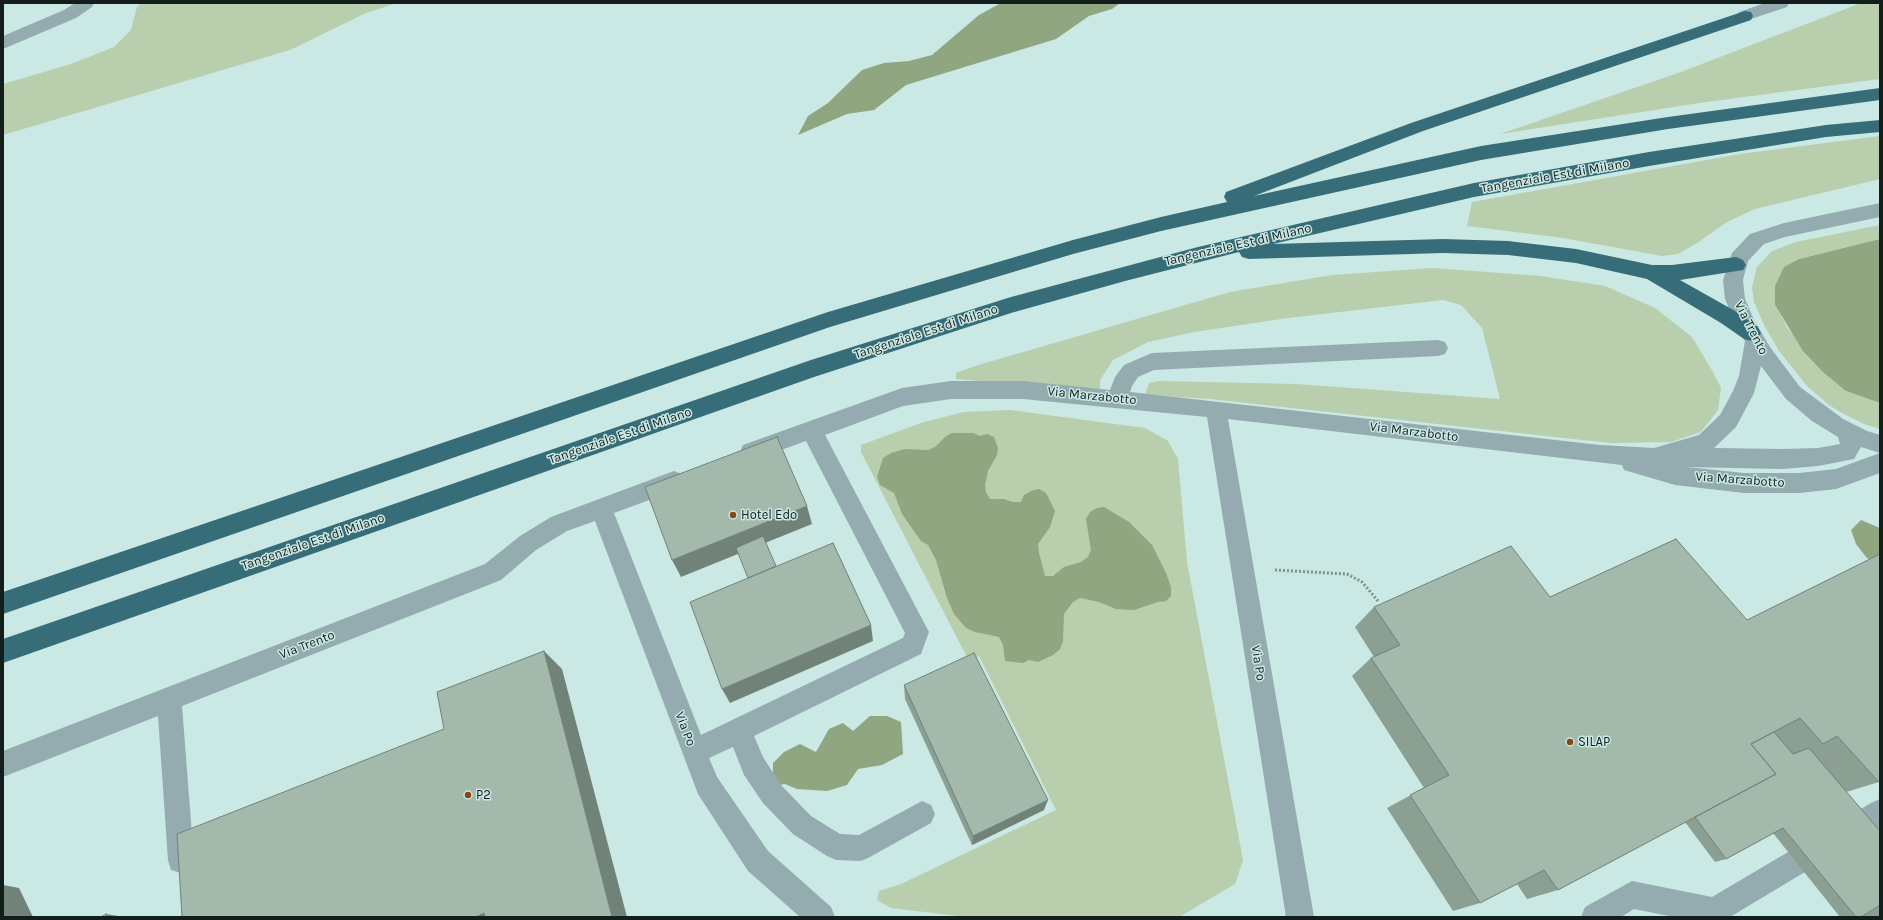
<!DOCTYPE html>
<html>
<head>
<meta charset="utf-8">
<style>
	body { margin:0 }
	#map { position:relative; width:1883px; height:920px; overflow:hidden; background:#cae8e4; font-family:Karla,sans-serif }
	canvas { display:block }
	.frame { position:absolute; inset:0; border:4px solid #131e1c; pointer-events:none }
</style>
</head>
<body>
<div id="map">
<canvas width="1883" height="920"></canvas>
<div class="frame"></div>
</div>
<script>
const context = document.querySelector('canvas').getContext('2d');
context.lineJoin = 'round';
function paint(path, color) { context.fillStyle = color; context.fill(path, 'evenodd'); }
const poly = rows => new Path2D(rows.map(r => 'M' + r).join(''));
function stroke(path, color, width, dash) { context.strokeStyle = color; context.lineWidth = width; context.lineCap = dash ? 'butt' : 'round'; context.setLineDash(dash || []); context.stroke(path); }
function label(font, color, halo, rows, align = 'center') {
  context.font = font + ' Karla,sans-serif'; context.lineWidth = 3; context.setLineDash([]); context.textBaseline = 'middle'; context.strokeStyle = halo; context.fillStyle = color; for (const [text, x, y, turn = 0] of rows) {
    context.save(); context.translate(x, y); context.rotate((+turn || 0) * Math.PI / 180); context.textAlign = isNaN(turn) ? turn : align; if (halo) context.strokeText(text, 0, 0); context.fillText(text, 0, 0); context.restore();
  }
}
paint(poly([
	[141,3,397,3,366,13,290,50,3,135,3,84,71,64,114,47,131,30,137,7],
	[1861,3,1880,3,1880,79,1699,103,1500,134,1681,72],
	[1880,136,1880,179,1755,209,1727,222,1697,243,1678,254,1662,256,1563,238,1467,226,1472,202,1740,154],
	[1880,225,1880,239,1799,259,1775,286,1775,305,1788,329,1846,391,1880,403,1880,429,1864,424,1842,413,1829,405,1807,386,1779,351,1764,325,1754,302,1752,287,1757,267,1772,251,1796,242],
	[1432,268,1541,276,1605,286,1655,308,1692,337,1713,372,1721,388,1718,410,1701,432,1671,442,1610,443,1210,399,1145,395,1149,383,1159,381,1297,384,1500,399,1482,328,1461,305,1443,300,1288,318,1194,332,1148,342,1113,360,1100,380,1100,391,956,379,956,373,975,366,1230,292,1332,275],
	[1010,410,1145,428,1168,441,1178,459,1187,562,1243,860,1235,884,1179,917,967,917,891,908,877,900,879,891,901,884,1056,810,979,656,969,661,861,452,861,445,921,423,964,412]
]), '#b9ceac');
paint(poly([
	[1120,3,1112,9,1089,16,1056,39,906,85,874,110,847,114,798,135,808,116,828,103,862,70,884,63,909,61,932,55,979,15,999,4],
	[1880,239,1880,403,1846,391,1823,372,1803,351,1775,305,1775,286,1784,267,1799,259],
	[952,433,973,433,980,436,987,434,994,437,998,448,997,455,988,471,985,485,986,492,990,499,1004,499,1013,502,1021,502,1024,495,1031,491,1039,489,1046,493,1055,511,1050,527,1038,544,1039,553,1045,576,1053,576,1064,567,1081,562,1088,557,1091,550,1086,519,1090,512,1097,508,1104,507,1129,522,1152,545,1166,573,1171,587,1171,596,1166,601,1158,602,1134,610,1116,609,1099,602,1080,598,1073,602,1064,614,1063,641,1060,649,1053,655,1038,662,1029,660,1023,663,1005,661,1003,645,999,637,975,632,966,628,954,614,947,598,936,560,928,545,921,541,916,534,902,514,894,493,880,485,877,477,883,458,891,453,905,449,928,450,935,447,945,437],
	[1861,520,1880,528,1880,567,1866,557,1856,544,1851,530],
	[870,716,887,716,901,722,903,754,882,765,858,769,847,785,827,791,797,789,785,784,779,785,773,779,773,763,784,752,800,744,816,752,829,729,843,723,853,731]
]), '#8fa680');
stroke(poly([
	[1275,570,1347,574,1362,582,1378,601]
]), '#7c928f', 3, [2, 2]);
paint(poly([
	[75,3,94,3,92,7,76,18,3,49,3,36,64,10,75,3],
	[1765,3,1789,3,1787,7,1745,21,1739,20,1737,16,1739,12,1765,3],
	[1880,203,1880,217,1785,237,1764,244,1748,261,1743,280,1745,299,1755,322,1770,347,1800,387,1843,419,1867,431,1880,435,1880,453,1861,447,1854,459,1818,466,1783,469,1687,467,1744,473,1799,473,1836,469,1880,453,1880,473,1836,489,1799,493,1744,493,1675,485,1624,470,1622,465,1228,419,1314,917,1286,917,1207,417,1023,399,951,399,903,406,825,435,929,632,921,654,754,736,763,757,781,785,811,816,840,834,859,835,922,801,931,805,935,814,931,823,870,857,861,861,836,860,827,856,793,834,763,803,744,775,733,747,709,758,717,777,768,851,831,907,835,917,800,917,748,871,698,794,595,521,567,531,536,550,501,580,182,706,194,860,191,870,181,873,171,870,168,860,158,716,3,777,3,751,485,564,520,536,551,517,674,471,682,474,685,481,682,488,614,513,701,735,903,638,905,633,806,441,751,461,743,459,740,452,743,445,902,388,951,381,1023,381,1110,390,1115,377,1124,365,1152,353,1438,340,1445,342,1448,348,1445,354,1438,356,1154,370,1138,377,1132,386,1130,392,1600,445,1654,448,1699,435,1720,415,1733,391,1739,376,1745,341,1736,325,1725,299,1723,280,1732,253,1750,234,1784,223,1880,203],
	[1761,366,1786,399,1812,421,1838,437,1840,444,1818,448,1783,449,1714,448,1736,427,1754,393,1761,366],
	[1880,799,1880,827,1730,917,1674,917,1634,909,1621,917,1581,917,1585,907,1632,881,1712,897,1871,803,1880,799]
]), '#94abb0');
paint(poly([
	[1745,11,1751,12,1753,16,1751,20,1423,131,1254,196,1481,146,1668,117,1880,88,1880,100,1668,129,1481,160,1161,231,1073,254,830,327,3,614,3,592,828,312,1073,240,1161,217,1227,202,1224,197,1226,192,1411,123,1745,11],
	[1880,120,1880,132,1826,137,1649,166,1474,197,1273,244,1443,239,1508,241,1576,249,1652,265,1672,265,1736,257,1743,260,1746,265,1743,270,1680,280,1735,311,1758,327,1761,333,1758,339,1751,341,1744,339,1721,323,1647,279,1576,263,1508,255,1443,253,1249,259,1242,257,1239,252,1125,281,1011,313,814,377,3,663,3,639,811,360,1011,297,1198,247,1474,183,1649,152,1826,125,1880,120]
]), '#366d79');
paint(poly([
	[1676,539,1879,782,1846,792,1880,831,1880,917,1840,917,1773,833,1726,859,1715,862,1685,822,1558,890,1527,899,1517,884,1480,903,1453,911,1387,808,1424,788,1352,676,1371,658,1374,657,1355,627,1374,607,1550,597],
	[904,685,1044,810,972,845,905,699]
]), '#8b9f93');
paint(poly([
	[807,506,812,524,681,577,672,560],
	[871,625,873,641,730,703,722,689],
	[544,651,562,669,627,917,612,917],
	[1048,800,1044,810,972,845,973,836],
	[3,885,19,888,33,917,3,917],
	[484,913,496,917,476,917],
	[106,914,118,916,119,917,107,917]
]), '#718278');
const building = poly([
	[777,437,807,506,672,560,645,487,777,437],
	[763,536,776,566,748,578,736,548,763,536],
	[1676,539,1747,620,1880,554,1880,782,1879,782,1837,736,1823,744,1800,718,1751,744,1776,774,1558,890,1544,870,1480,903,1410,795,1449,775,1371,658,1400,645,1374,607,1511,546,1550,597,1676,539],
	[833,543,871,625,722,689,690,602,833,543],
	[544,651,612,917,485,917,484,913,476,917,182,917,177,834,444,729,437,692,544,651],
	[974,653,1048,800,973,836,904,685,974,653],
	[1774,732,1793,754,1809,748,1880,831,1880,905,1861,917,1856,917,1783,828,1726,859,1695,817,1776,774,1751,744,1774,732],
	[106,914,107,917,101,917,106,914]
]);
paint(building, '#a2b9ab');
stroke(building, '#718278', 1);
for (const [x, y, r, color] of [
	[733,515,4,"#874710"],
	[1570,742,4,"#874710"],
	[468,795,4,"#874710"]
]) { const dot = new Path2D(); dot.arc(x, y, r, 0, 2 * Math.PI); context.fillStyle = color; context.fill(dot); stroke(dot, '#cae8e4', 1.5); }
label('13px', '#131e1c', '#cae8e4', [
	["Tangenziale Est di Milano",1555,176,-10],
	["Tangenziale Est di Milano",1238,245,-13],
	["Via Trento",1751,328,63],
	["Tangenziale Est di Milano",926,332,-18],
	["Via Marzabotto",1092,396,6],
	["Via Marzabotto",1414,432,7],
	["Tangenziale Est di Milano",620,436,-19],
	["Via Marzabotto",1740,480,4],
	["Tangenziale Est di Milano",313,542,-19],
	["Via Trento",307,645,-21],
	["Via Po",1258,663,81],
	["Via Po",685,729,69]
]);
label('13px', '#131e1c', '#cae8e4', [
	["Hotel Edo",741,515],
	["SILAP",1578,742],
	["P2",476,795]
], 'left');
</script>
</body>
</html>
